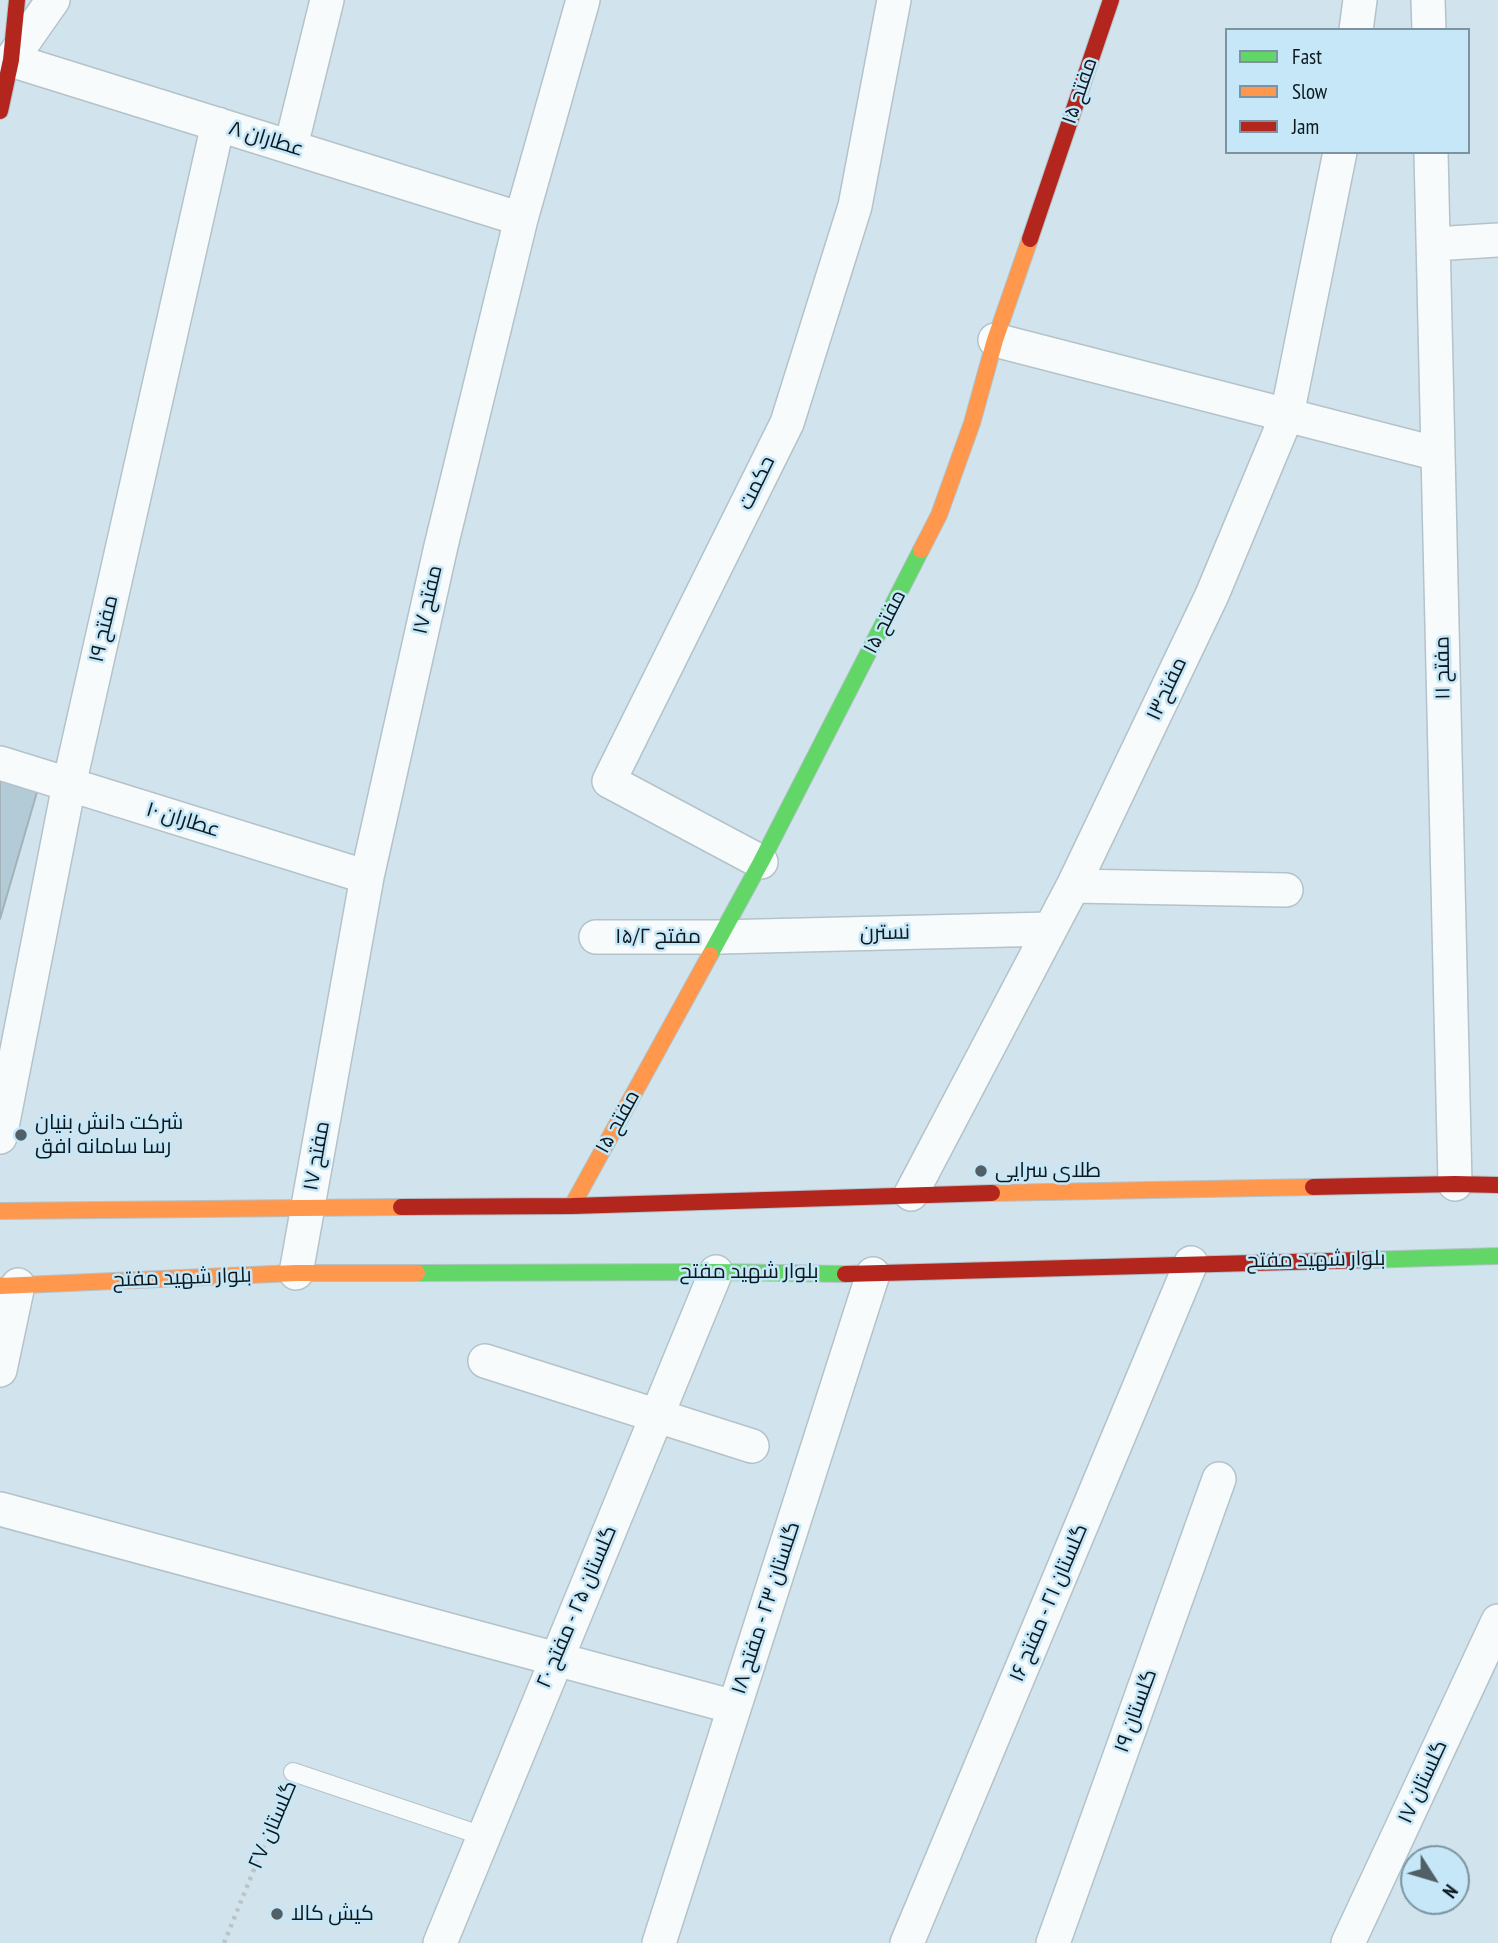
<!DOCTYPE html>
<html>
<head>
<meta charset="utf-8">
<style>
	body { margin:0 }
	#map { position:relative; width:1498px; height:1943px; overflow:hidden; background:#d1e4ed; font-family:"PT Sans Narrow",sans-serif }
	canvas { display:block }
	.legend { position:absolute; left:1225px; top:28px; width:245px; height:126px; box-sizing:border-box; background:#c6e7f8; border:2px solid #7c94a1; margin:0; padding:9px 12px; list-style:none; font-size:21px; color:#0c181e }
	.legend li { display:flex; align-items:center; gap:14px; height:35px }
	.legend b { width:35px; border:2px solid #7c94a1 }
	.north { position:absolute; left:1400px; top:1845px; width:70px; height:70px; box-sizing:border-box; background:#c6e7f8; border:2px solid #7c94a1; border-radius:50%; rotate:127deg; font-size:19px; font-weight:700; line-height:28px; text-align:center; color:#0c181e }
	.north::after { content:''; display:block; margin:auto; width:24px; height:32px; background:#515f66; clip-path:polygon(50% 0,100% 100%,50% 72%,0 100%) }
</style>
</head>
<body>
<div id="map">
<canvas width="1498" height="1943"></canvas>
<ul class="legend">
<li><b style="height:9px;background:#63d668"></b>Fast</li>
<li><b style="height:9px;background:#ff974d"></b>Slow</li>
<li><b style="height:9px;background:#b3261e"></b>Jam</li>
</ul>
<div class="north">N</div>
</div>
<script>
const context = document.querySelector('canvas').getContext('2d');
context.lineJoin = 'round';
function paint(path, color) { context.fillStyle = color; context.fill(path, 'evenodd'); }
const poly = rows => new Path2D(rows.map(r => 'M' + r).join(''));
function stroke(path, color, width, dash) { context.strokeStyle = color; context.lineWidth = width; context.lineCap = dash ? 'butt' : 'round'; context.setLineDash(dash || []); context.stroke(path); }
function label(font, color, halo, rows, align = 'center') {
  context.font = font + ' "PT Sans Narrow",Cairo,sans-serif'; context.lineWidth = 5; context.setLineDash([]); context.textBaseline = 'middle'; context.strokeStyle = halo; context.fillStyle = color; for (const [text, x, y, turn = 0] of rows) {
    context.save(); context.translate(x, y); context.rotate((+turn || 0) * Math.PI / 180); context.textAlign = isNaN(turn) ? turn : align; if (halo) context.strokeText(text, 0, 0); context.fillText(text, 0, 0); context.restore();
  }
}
const building = poly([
	[0,780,37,792,0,919,0,780]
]);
paint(building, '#b2cbd6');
stroke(building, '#a3b2b9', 2);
const lane = poly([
	[293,1772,483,1836]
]);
const street = poly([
	[53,0,11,60,521,219],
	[1428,0,1429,30],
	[1356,30,1360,0],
	[291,146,327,0],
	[1431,152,1455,1184],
	[1434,244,1498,240],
	[995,340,1438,454],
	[0,763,367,877],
	[761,862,609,781,787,423,855,206,894,0],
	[1073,886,1286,890],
	[596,937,719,937,1050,929],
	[0,1137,69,785,218,124],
	[911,1194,1073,886,1212,595,1287,415,1340,152],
	[296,1273,367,877,441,546,521,219,583,0],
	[485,1361,752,1446],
	[0,1370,18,1285],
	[0,1509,734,1707],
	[440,1943,716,1272],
	[659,1943,873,1274],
	[907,1943,1191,1263],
	[1053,1943,1219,1479],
	[1348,1943,1498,1621]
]);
const fast = poly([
	[710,955,761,862,921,550],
	[1364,1260,1498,1256],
	[417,1273,716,1272,845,1274]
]);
const slow = poly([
	[921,550,939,515,972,423,995,340,1030,239],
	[992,1193,1313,1187],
	[572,1206,710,955],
	[0,1211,401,1207],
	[0,1286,296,1273,417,1273]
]);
const jam = poly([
	[0,111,11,60,17,0],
	[1030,239,1111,0],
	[1313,1187,1455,1184,1498,1185],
	[401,1207,572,1206,992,1193],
	[845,1274,1364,1260]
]);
stroke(lane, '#b4c2c9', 20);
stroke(street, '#b4c2c9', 36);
stroke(fast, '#b4c2c9', 18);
stroke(slow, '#b4c2c9', 18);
stroke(jam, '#b4c2c9', 18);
stroke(poly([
	[224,1943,284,1796]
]), '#bdc3c6', 4.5, [3.5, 5]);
stroke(lane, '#f8fbfc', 18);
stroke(street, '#f8fbfc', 33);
stroke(fast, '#63d668', 16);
stroke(slow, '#ff974d', 16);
stroke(jam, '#b3261e', 16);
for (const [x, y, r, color] of [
	[21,1135,7,"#515f66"],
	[981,1171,7,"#515f66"],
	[277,1914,7,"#515f66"]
]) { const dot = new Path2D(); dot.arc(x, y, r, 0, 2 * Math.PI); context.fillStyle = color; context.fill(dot); stroke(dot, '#c6e7f8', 2.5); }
label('21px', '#0c181e', '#c6e7f8', [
	["مفتح ۱۵",1080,91,-71],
	["عطاران ۸",266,139,17],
	["حکمت",757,483,-64],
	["مفتح ۱۷",428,600,-77],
	["مفتح ۱۵",885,622,-63],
	["مفتح ۱۹",104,629,-77],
	["مفتح ۱۱",1443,668,-91],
	["مفتح۱۳",1167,689,-65],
	["عطاران ۱۰",183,820,17],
	["نسترن",885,933,-1],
	["مفتح ۱۵/۲",658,937],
	["مفتح ۱۵",618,1122,-61],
	["مفتح ۱۷",317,1156,-80],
	["بلوار شهید مفتح",1316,1260,-1],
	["بلوار شهید مفتح",749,1272],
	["بلوار شهید مفتح",182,1278,-2],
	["گلستان ۲۱ - مفتح ۱۶",1049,1603,-67],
	["گلستان ۲۵ - مفتح ۲۰",577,1607,-67],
	["گلستان ۲۳ - مفتح ۱۸",766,1608,-72],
	["گلستان ۱۹",1136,1711,-70],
	["گلستان ۱۷",1423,1782,-65],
	["گلستان ۲۷",273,1825,-67]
]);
label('21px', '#0c181e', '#c6e7f8', [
	["شرکت دانش بنیان",35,1123],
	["رسا سامانه افق",35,1147],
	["طلای سرایی",995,1171],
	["کیش کالا",291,1914]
], 'left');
</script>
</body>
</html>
